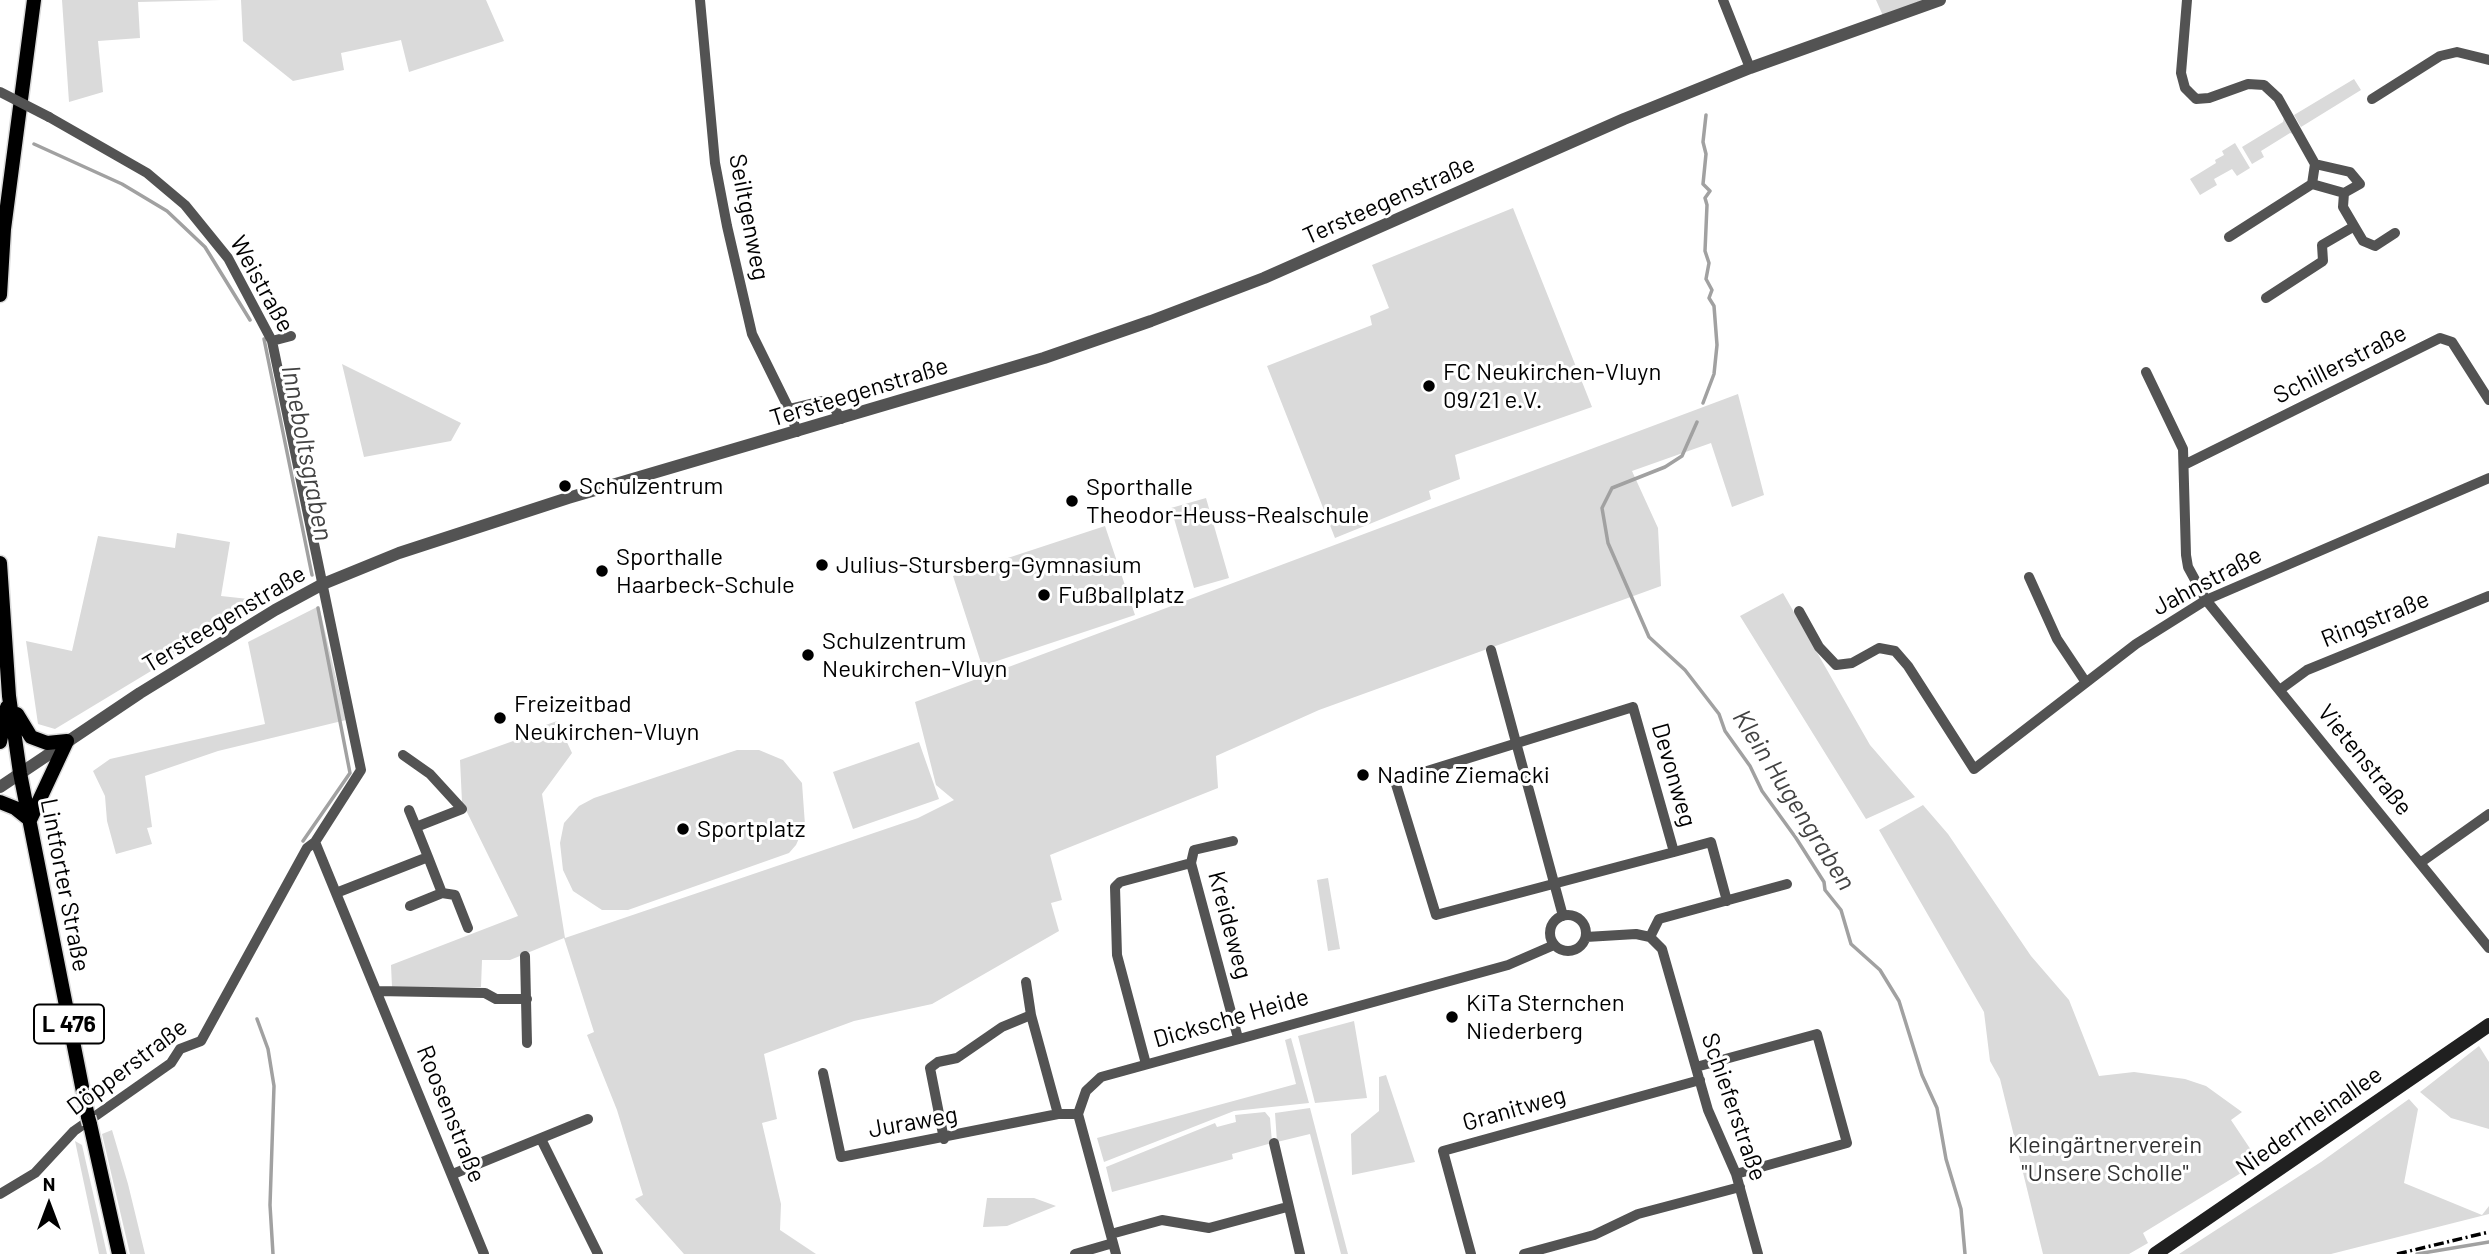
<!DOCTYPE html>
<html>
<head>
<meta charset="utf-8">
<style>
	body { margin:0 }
	#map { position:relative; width:2489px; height:1254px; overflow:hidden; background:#fff; font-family:Barlow,sans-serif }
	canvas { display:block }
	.north { position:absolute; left:14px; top:1170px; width:70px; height:70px; -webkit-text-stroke:5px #fff; paint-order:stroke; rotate:0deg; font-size:19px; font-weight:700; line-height:28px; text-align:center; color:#000 }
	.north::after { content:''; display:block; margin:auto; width:24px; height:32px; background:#000; clip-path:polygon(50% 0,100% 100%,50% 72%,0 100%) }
</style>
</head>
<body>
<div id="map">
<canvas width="2489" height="1254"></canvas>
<div class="north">N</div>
</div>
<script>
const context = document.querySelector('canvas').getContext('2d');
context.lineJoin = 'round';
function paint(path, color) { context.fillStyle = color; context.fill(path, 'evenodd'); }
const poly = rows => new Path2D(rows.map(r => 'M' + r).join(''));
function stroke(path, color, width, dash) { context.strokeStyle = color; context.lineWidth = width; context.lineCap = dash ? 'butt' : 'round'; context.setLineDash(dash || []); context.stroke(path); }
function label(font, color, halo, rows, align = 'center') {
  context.font = font + ' Barlow,sans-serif'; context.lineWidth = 6; context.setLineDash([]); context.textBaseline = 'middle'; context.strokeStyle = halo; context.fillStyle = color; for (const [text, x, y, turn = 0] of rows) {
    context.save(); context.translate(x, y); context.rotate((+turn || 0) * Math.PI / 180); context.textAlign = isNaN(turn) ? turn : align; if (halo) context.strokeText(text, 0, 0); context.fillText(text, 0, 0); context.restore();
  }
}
paint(poly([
	[62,0,221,0,138,2,140,38,98,41,103,92,69,102],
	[241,0,486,0,504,41,409,72,401,40,341,53,344,70,293,81,243,41],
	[1876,0,1940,0,1884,18],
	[2354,79,2361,90,2301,127,2294,115],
	[2284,117,2296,135,2290,133,2261,151,2264,157,2252,164,2242,147,2283,122],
	[2235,143,2250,168,2237,176,2232,169,2214,179,2217,185,2200,195,2190,179,2216,163,2215,160,2224,155,2222,151],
	[1513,208,1592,407,1455,455,1460,479,1429,491,1431,499,1335,538,1267,366,1372,325,1370,316,1389,308,1372,265],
	[342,364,461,423,451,441,364,457],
	[1738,394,1764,495,1732,507,1711,443,1632,471,1658,528,1661,586,1319,710,1216,756,1218,788,1050,855,1062,900,1051,903,1059,931,932,1004,854,1021,764,1054,777,1119,762,1123,781,1204,780,1230,816,1254,684,1254,635,1199,643,1195,617,1110,587,1035,594,1032,564,938,510,960,482,960,481,987,392,987,391,965,518,916,462,802,460,760,530,735,532,730,557,721,572,753,542,794,565,938,918,818,954,800,936,785,915,702],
	[1206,498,1229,578,1194,588,1171,508],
	[1105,526,1135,615,982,666,953,576],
	[177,533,230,542,221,596,267,601,55,729,38,724,26,641,72,651,98,536,175,548],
	[1783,593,1870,745,1915,797,1866,819,1740,616],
	[319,606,346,720,218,751,145,776,152,827,147,828,152,844,116,854,107,821,105,796,93,771,110,759,265,724,248,642],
	[919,742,939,799,853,829,833,772],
	[737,750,759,750,783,760,802,783,805,825,796,845,789,853,628,910,602,910,573,891,563,870,560,843,564,823,579,806,594,798],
	[1923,805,1948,834,2031,956,2069,1000,2099,1076,2134,1072,2185,1079,2206,1086,2242,1112,2231,1120,2259,1162,2143,1233,2148,1243,2129,1254,2043,1254,2000,1079,1990,1061,1984,1012,1879,830],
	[1328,878,1340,949,1328,951,1317,880],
	[1354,1021,1367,1098,1315,1103,1298,1036],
	[1291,1038,1309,1103,1234,1111,1104,1162,1097,1138,1296,1084,1285,1040],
	[2479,1046,2489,1062,2489,1129,2451,1118,2420,1092],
	[1386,1075,1415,1162,1352,1175,1351,1134,1379,1111,1379,1077],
	[2409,1099,2418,1109,2404,1183,2482,1215,2489,1206,2489,1214,2331,1254,2179,1254,2321,1162],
	[1310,1108,1348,1254,1341,1254,1310,1134,1277,1142,1275,1113],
	[1265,1112,1270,1118,1272,1143,1232,1154,1233,1159,1112,1192,1106,1167,1215,1123,1217,1127,1236,1122,1235,1115],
	[112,1130,128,1184,145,1254,130,1254,102,1134],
	[75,1141,82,1145,107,1254,99,1254],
	[987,1198,1034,1198,1056,1206,1007,1226,983,1227]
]), '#dadada');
stroke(poly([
	[34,144,122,184,167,211,205,247,250,320],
	[264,339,312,575],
	[1703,403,1714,374,1717,345,1714,306,1709,298,1712,290,1706,279,1709,263,1705,251,1707,205,1705,198,1710,191,1703,184,1706,154,1703,142,1706,115],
	[1697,422,1682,456,1665,467,1612,488,1602,508,1608,543,1649,637,1685,670,1719,714,1725,731,1750,766,1762,791,1796,838,1824,882,1825,890,1841,910,1851,944,1880,970,1899,1001,1922,1075,1937,1108,1946,1159,1961,1209,1965,1254],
	[303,841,350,773,318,608],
	[257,1019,268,1049,274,1086,270,1205,273,1254],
	[2417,1254,2489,1242]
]), '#a1a1a1', 3.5);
const primary = poly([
	[0,295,4,229,34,0],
	[0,563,9,696,20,773,88,1117],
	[17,714,31,737,47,743,67,741],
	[0,742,7,707],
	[0,802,15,808,30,820],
	[30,820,67,741],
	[90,1124,119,1254]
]);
stroke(primary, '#dbdbdb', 17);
stroke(poly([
	[700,0,715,163,727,226,752,334,789,409,797,432],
	[1723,0,1750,68],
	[2187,0,2181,73,2185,88,2196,99,2209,98,2248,84,2264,85,2278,98,2315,164],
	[2372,99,2440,56,2457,52,2489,60],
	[2315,164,2350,172,2360,184,2344,193,2312,184,2315,164],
	[2344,193,2343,207,2363,241,2375,246,2395,233],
	[2229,237,2312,184],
	[2266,298,2323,261,2322,245,2353,227],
	[272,341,291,336],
	[2146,372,2183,449,2186,555,2188,567,2206,600,2489,948],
	[789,409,822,401,833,406,841,419],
	[2186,464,2440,338,2452,342,2489,400],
	[2029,577,2057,639,2085,681],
	[1799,611,1819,647,1836,665,1852,663,1879,648,1895,651,1908,666,1974,769,2136,644,2206,600,2489,478],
	[1491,650,1563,916],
	[2281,689,2307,670,2489,596],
	[1633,707,1674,852,1436,915,1395,781,1633,707],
	[409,810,416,827],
	[1233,841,1194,850,1191,863,1238,1038],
	[315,842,484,1254],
	[1674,852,1711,842,1727,901],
	[2420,863,2489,814],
	[336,893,428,857,416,827,462,809,430,774,403,755],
	[442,893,455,895,468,928],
	[410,906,442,893,428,857],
	'1550 933a18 18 0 1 1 36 0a18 18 0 1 1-36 0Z',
	[1586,937,1636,934,1650,937,1662,949,1708,1110,1736,1174,1758,1254],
	[1650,937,1659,919,1787,884],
	[525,956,527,1043],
	[1026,982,1031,1015,1058,1114],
	[377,991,485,993,496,999,527,999],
	[1146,1064,1117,955,1115,887,1120,882,1191,863],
	[1696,1067,1817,1034,1847,1143,1736,1174],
	[823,1073,841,1157,1058,1114,1078,1114],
	[541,1139,598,1254],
	[944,1139,930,1068,938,1062,957,1058,1002,1027,1031,1015],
	[1274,1143,1300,1254],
	[453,1174,588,1119],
	[0,1194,35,1173,74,1131,171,1063,180,1049,201,1041,307,848,315,842,361,770,272,341,228,258,185,205,147,173,49,117],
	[1111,1234,1162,1220,1209,1228,1287,1207],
	[1075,1254,1113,1243],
	[1116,1254,1078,1114,1086,1091,1101,1077,1508,965,1554,945],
	[1471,1254,1443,1151,1700,1080],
	[1524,1254,1594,1235,1638,1214,1740,1187]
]), '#535353', 10);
stroke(poly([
	[0,787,140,693,275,610,323,584,399,553,568,498,1044,358,1151,321,1264,278,1624,119,1750,68,1940,0]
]), '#535353', 12);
stroke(poly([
	[2155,1254,2489,1025]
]), '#202020', 14);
stroke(primary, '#000', 14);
stroke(poly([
	[2397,1254,2489,1232]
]), '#000', 3.5, [10, 3.5, 2, 3.5]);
const primaryBridge = poly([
	[88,1117,90,1124]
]);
stroke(primaryBridge, '#dbdbdb', 17, []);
stroke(poly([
	[0,92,49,117]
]), '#535353', 10);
stroke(primaryBridge, '#000', 14);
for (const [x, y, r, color] of [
	[1429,386,7,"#000"],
	[565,486,7,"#000"],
	[1072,501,7,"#000"],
	[822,565,7,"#000"],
	[602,571,7,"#000"],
	[1044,595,7,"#000"],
	[808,655,7,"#000"],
	[500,718,7,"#000"],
	[1363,775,7,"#000"],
	[683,829,7,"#000"],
	[1452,1017,7,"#000"]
]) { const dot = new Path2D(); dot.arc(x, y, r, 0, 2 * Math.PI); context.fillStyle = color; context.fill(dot); stroke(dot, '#fff', 2.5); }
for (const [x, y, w] of [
	[69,1024,70]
]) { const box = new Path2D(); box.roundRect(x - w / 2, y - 19.5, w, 39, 5); context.fillStyle = '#fff'; context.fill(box); stroke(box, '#000', 2); }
label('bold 23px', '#000', null, [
	["L 476",69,1024]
]);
label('24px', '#000', '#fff', [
	["Tersteegenstraße",1389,200,-24],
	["Seiltgenweg",749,217,79],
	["Weistraße",262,284,61],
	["Schillerstraße",2340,364,-27],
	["Tersteegenstraße",859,392,-17],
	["Jahnstraße",2207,581,-28],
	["Tersteegenstraße",224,619,-31],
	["Ringstraße",2375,619,-22],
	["Vietenstraße",2365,760,51],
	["Devonweg",1674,775,74],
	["Lintforter Straße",65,885,79],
	["Kreideweg",1230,925,75],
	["Dicksche Heide",1231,1018,-16],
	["Döpperstraße",127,1067,-37],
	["Schieferstraße",1734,1107,71],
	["Granitweg",1514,1109,-16],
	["Roosenstraße",451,1114,68],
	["Niederrheinallee",2309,1121,-35],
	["Juraweg",913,1122,-10]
]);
label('24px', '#000', '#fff', [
	["FC Neukirchen-Vluyn",1443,372],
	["09/21 e.V.",1443,400],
	["Schulzentrum",579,486],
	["Sporthalle",1086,487],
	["Theodor-Heuss-Realschule",1086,515],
	["Sporthalle",616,557],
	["Haarbeck-Schule",616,585],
	["Julius-Stursberg-Gymnasium",836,565],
	["Fußballplatz",1058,595],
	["Schulzentrum",822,641],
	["Neukirchen-Vluyn",822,669],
	["Freizeitbad",514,704],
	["Neukirchen-Vluyn",514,732],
	["Nadine Ziemacki",1377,775],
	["Sportplatz",697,829],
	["KiTa Sternchen",1466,1003],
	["Niederberg",1466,1031]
], 'left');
label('24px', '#313131', '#fff', [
	["Kleingärtnerverein",2105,1145],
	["\"Unsere Scholle\"",2105,1173]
]);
label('italic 26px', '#424242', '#fff', [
	["Inneboltsgraben",307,453,79],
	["Klein Hugengraben",1794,800,58]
]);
</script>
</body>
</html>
